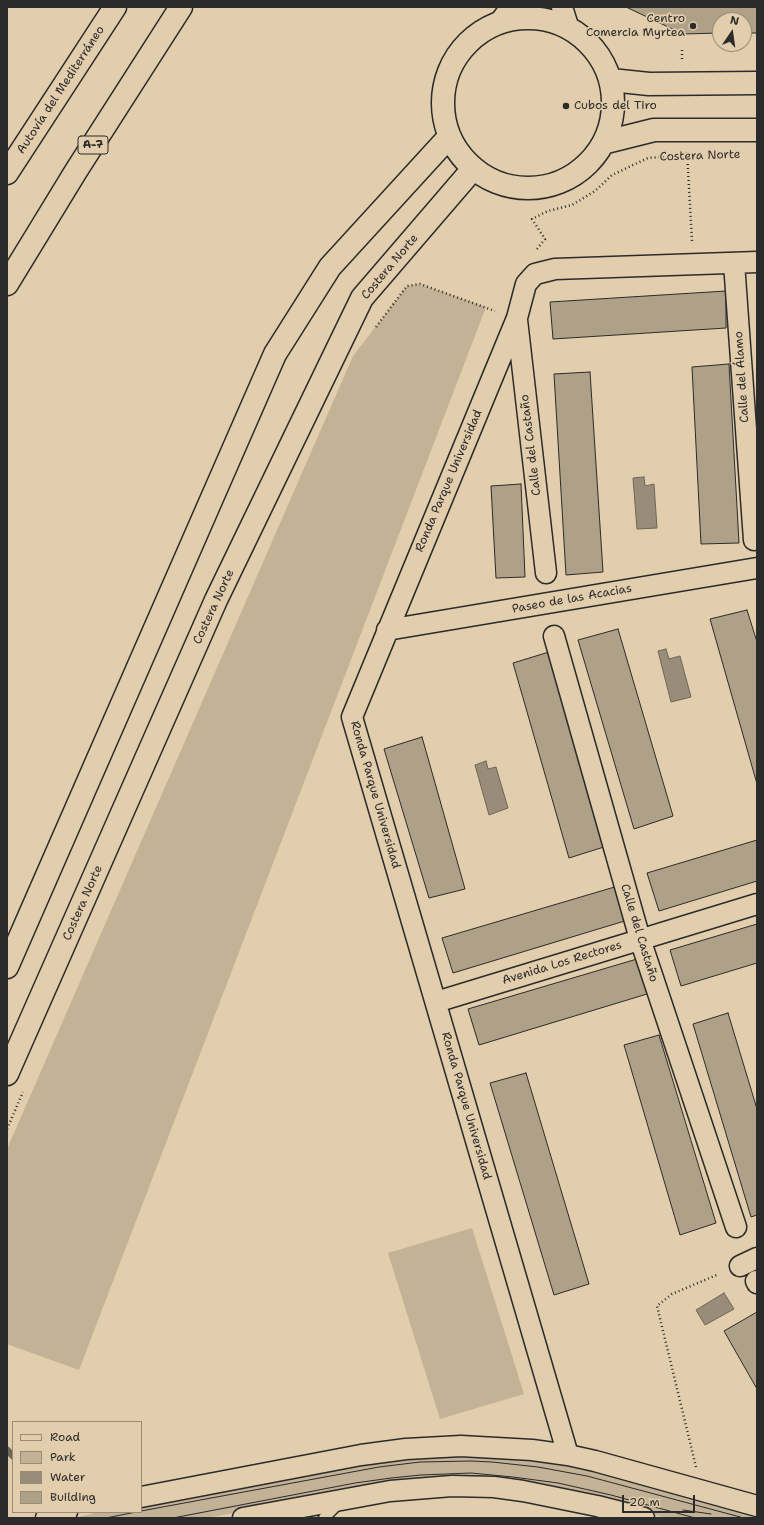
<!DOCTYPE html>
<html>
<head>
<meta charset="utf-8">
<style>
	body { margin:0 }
	#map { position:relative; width:764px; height:1525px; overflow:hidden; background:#e2cdac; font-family:"Shantell Sans",sans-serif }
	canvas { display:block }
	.frame { position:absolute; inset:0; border:8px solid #2b2b2b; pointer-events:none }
	.legend { position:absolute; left:12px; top:1421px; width:130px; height:92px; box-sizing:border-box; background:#e2cdac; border:1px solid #998c78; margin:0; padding:5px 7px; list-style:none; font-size:12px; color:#2b2b2b }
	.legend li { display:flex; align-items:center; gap:8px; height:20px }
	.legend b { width:20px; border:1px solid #998c78 }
	.north { position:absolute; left:712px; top:12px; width:40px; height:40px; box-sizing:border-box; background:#e2cdac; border:1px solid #998c78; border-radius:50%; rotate:13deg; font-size:11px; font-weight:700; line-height:16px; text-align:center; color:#2b2b2b }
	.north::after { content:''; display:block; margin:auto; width:14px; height:18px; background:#2b2b2b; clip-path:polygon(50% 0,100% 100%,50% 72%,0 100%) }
	.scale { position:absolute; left:622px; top:1495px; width:73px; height:18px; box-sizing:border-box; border:2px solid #2b2b2b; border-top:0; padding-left:5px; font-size:12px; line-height:14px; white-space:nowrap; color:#2b2b2b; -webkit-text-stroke:3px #e2cdac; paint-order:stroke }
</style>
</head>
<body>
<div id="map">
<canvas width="764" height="1525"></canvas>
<div class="frame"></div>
<ul class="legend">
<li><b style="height:5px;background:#e2cdac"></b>Road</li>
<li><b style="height:11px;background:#c4b297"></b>Park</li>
<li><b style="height:11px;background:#998d79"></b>Water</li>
<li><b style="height:11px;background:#afa088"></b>Building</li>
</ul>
<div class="north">N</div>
<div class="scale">20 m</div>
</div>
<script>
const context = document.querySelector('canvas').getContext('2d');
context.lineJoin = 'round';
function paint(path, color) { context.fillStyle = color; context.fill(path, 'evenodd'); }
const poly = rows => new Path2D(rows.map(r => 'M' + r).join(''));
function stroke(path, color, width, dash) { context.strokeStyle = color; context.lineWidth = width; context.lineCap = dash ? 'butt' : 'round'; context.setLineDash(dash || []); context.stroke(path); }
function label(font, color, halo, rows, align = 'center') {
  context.font = font + ' "Shantell Sans",sans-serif'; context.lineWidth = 3.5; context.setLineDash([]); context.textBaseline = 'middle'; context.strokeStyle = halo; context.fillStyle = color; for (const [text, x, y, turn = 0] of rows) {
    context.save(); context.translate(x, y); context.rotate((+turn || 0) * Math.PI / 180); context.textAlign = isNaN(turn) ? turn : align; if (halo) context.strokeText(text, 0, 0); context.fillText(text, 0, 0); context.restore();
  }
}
paint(poly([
	[420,284,486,307,79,1370,7,1344,7,1149,353,356,407,286],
	[472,1228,524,1394,440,1419,388,1253],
	[478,1452,562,1463,757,1513,757,1518,666,1518,588,1497,338,1494,207,1518,75,1518,98,1512,141,1512,141,1503,390,1456]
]), '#c4b297');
const water = poly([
	[644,477,645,486,654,484,657,528,637,529,633,478,644,477],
	[666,649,669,659,680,656,691,697,671,702,658,651,666,649],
	[486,761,488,769,496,767,508,808,489,815,475,765,486,761],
	[724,1293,734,1309,705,1325,696,1310,724,1293]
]);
paint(water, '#998d79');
stroke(water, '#6d665a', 1);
stroke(poly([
	[7,1450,13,1456]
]), '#6d665a', 7);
const building = poly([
	[626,7,757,7,757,33,744,33,744,20,720,20,720,33,683,34,626,7],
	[726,291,726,328,553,339,550,302,726,291],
	[729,364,739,543,701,544,692,367,729,364],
	[590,372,603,572,566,575,554,374,590,372],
	[521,484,525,577,496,578,491,486,521,484],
	[747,610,757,642,757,784,710,619,747,610],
	[618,629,673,816,634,829,578,640,618,629],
	[549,652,607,846,569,858,513,663,549,652],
	[422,737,465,889,429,898,384,749,422,737],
	[757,840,757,881,659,911,647,873,757,840],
	[618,886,628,920,453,973,442,938,618,886],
	[757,924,757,963,681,986,670,950,757,924],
	[637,959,647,994,479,1045,468,1009,637,959],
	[728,1013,757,1109,757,1215,751,1217,693,1024,728,1013],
	[659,1035,716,1223,680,1235,624,1045,659,1035],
	[526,1073,589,1284,554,1295,490,1083,526,1073],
	[757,1312,757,1389,724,1331,757,1312]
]);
paint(building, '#afa088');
stroke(building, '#2b2b2b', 1);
const lane = poly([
	[324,1518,338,1504]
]);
const street = poly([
	[562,7,569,29],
	[499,23,511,7],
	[734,263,754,540],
	[517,320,546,573],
	[387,630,757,568],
	[554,636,640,939,736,1227],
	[436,1002,757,904],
	[740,1266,757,1258],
	[756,1281,757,1283],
	[568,1455,352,717,517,318,526,284,535,274,555,269,757,262],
	[141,1497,361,1455,406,1449,461,1446,532,1450,568,1455,595,1461,757,1506],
	[46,1518,67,1512],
	[243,1518,390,1491,452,1486,494,1487,523,1491,597,1506,644,1518]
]);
const primary = poly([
	'443 103a85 85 0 1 1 170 0a85 85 0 1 1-170 0Z',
	[611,80,649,84,757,83],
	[606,142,654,130,757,130],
	[7,967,275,354,330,267,448,138],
	[7,1074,216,600,362,298,472,170]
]);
const highway = poly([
	[7,173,115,7],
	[7,284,76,171,181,7]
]);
stroke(lane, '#2b2b2b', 13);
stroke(street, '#2b2b2b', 23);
stroke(primary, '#2b2b2b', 25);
stroke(highway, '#2b2b2b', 25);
stroke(poly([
	[682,50,682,61],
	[687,152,692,241],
	[537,249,545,239,532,219,548,211,572,205,595,191,612,175,648,158,681,156],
	[376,327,407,286,420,284,495,311],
	[7,1129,23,1092],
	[696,1467,657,1306,672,1294,719,1274]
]), '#2b2b2b', 2.5, [1, 3]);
stroke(lane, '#e2cdac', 10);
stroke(street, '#e2cdac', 20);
stroke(primary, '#e2cdac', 22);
stroke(highway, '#e2cdac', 22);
stroke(poly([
	[683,1510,711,1514],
	[141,1511,379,1467,420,1462,471,1461,492,1462,538,1467,587,1476,744,1518],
	[106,1518,136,1512],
	[173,1518,355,1483,391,1478,421,1475,471,1473,513,1477,558,1483,611,1495,695,1518]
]), '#2b2b2b', 1);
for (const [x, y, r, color] of [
	[693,26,4,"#2b2b2b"],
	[566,106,4,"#2b2b2b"]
]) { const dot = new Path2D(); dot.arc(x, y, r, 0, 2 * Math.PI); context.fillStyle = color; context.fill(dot); stroke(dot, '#e2cdac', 1.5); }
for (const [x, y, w] of [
	[93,145,30]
]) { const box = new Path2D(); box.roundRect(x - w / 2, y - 9, w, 18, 3); context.fillStyle = '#e2cdac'; context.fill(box); stroke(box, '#2b2b2b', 1); }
label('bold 11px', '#2b2b2b', null, [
	["A-7",93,145]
]);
label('12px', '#2b2b2b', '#e2cdac', [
	["Centro",685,19],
	["Comercia Myrtea",685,33],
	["Cubos del Tiro",574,106,"left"]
], 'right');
label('12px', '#2b2b2b', '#e2cdac', [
	["Autovía del Mediterráneo",61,90,-57],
	["Costera Norte",700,156,-2],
	["Costera Norte",390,267,-50],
	["Calle del Álamo",742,377,-94],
	["Calle del Castaño",531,445,-97],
	["Ronda Parque Universidad",449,481,-67],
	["Paseo de las Acacias",572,599,-10],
	["Costera Norte",214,607,-65],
	["Ronda Parque Universidad",375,795,74],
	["Costera Norte",83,903,-66],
	["Calle del Castaño",639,933,73],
	["Avenida Los Rectores",562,963,-17],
	["Ronda Parque Universidad",466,1106,74]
]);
</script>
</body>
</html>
